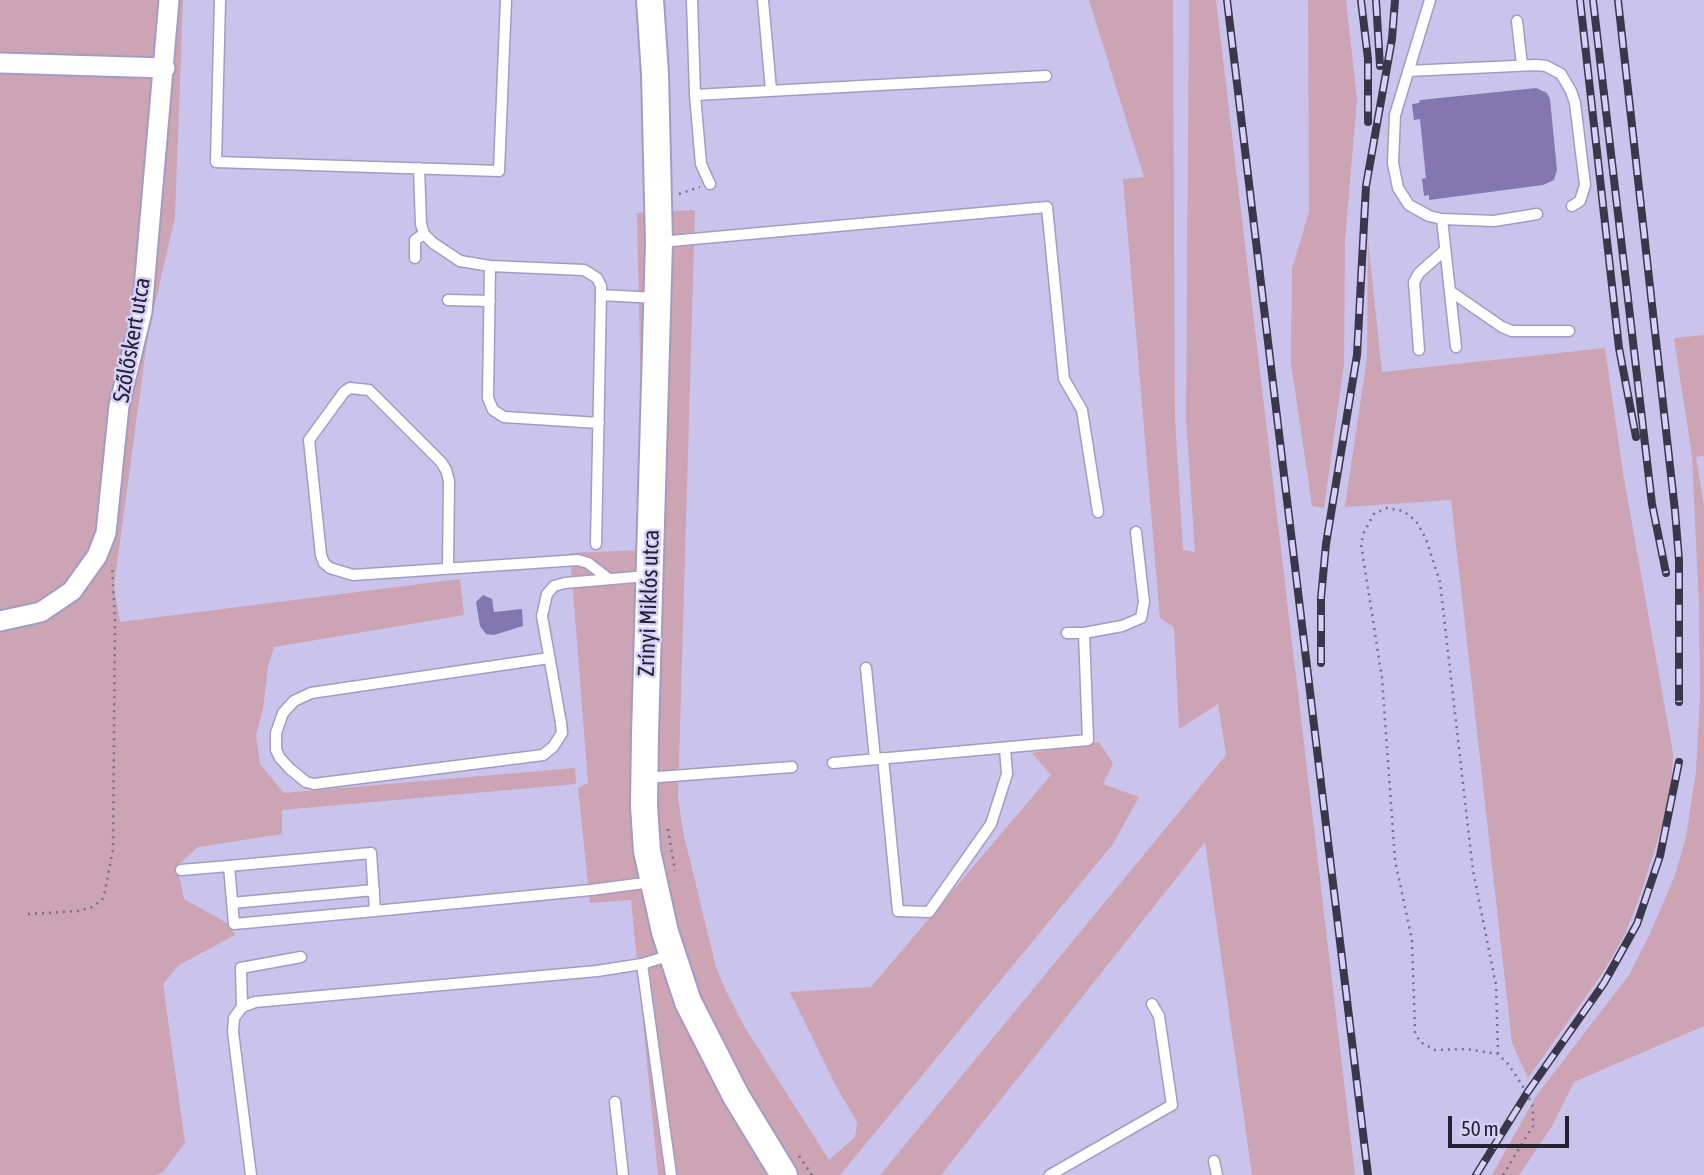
<!DOCTYPE html>
<html>
<head>
<meta charset="utf-8">
<style>
	body { margin:0 }
	#map { position:relative; width:1704px; height:1175px; overflow:hidden; background:#cac3ec; font-family:"Asap Condensed",sans-serif }
	canvas { display:block }
	.scale { position:absolute; left:1448px; top:1116px; width:121px; height:32px; box-sizing:border-box; border:4px solid #242131; border-top:0; padding-left:9px; font-size:21px; line-height:24px; white-space:nowrap; color:#242131; -webkit-text-stroke:5px #d6d0fa; paint-order:stroke }
</style>
</head>
<body>
<div id="map">
<canvas width="1704" height="1175"></canvas>
<div class="scale">50 m</div>
</div>
<script>
const context = document.querySelector('canvas').getContext('2d');
context.lineJoin = 'round';
function paint(path, color) { context.fillStyle = color; context.fill(path, 'evenodd'); }
const poly = rows => new Path2D(rows.map(r => 'M' + r).join(''));
function stroke(path, color, width, dash) { context.strokeStyle = color; context.lineWidth = width; context.lineCap = dash ? 'butt' : 'round'; context.setLineDash(dash || []); context.stroke(path); }
function label(font, color, halo, rows, align = 'center') {
  context.font = font + ' "Asap Condensed",sans-serif'; context.lineWidth = 5; context.setLineDash([]); context.textBaseline = 'middle'; context.strokeStyle = halo; context.fillStyle = color; for (const [text, x, y, turn = 0] of rows) {
    context.save(); context.translate(x, y); context.rotate((+turn || 0) * Math.PI / 180); context.textAlign = isNaN(turn) ? turn : align; if (halo) context.strokeText(text, 0, 0); context.fillText(text, 0, 0); context.restore();
  }
}
paint(poly([
	[0,0,183,0,175,217,148,334,114,586,120,622,460,579,464,615,274,647,268,666,263,709,256,735,260,764,284,793,575,768,576,784,282,810,282,834,198,847,177,866,184,899,227,923,235,935,179,965,163,984,185,1143,163,1172,155,1175,0,1175],
	[1089,0,1173,0,1175,419,1183,550,1195,552,1186,419,1189,0,1216,0,1355,1175,1252,1175,1205,842,941,1175,880,1175,1226,755,1218,704,1179,729,1174,627,1160,618,1123,179,1144,177],
	[1308,0,1346,0,1357,99,1345,241,1344,364,1324,508,1312,506,1291,363,1292,269,1309,212],
	[695,210,678,797,683,832,716,967,726,991,744,1026,829,1160,855,1137,857,1122,836,1086,790,992,871,987,1051,775,1032,753,1099,742,1113,763,1103,784,1139,797,1113,844,840,1175,658,1175,631,900,590,903,578,788,588,783,570,553,644,550,637,213],
	[1368,240,1382,372,1605,348,1623,473,1673,753,1672,776,1668,807,1641,893,1625,934,1604,971,1528,1078,1512,1043,1451,500,1345,507,1367,357],
	[1704,335,1704,456,1696,457,1704,506,1704,1026,1574,1082,1551,1128,1519,1175,1492,1175,1536,1096,1629,975,1650,934,1675,875,1686,837,1696,771,1700,696,1699,606,1692,456,1674,338]
]), '#cca4b4');
paint(poly([
	[1536,88,1547,93,1550,99,1557,170,1554,180,1543,185,1429,200,1429,195,1424,196,1422,179,1426,178,1420,119,1414,120,1412,104,1419,103,1420,100],
	[483,595,492,599,494,612,522,609,523,626,494,635,486,634,480,626,476,602]
]), '#8277b0');
const service = poly([
	[220,0,216,162,499,171,506,0],
	[692,0,695,95,701,164,710,184],
	[763,0,771,90],
	[1430,0,1395,115,1393,163,1398,188,1409,205,1429,216,1442,219,1494,221,1537,214],
	[1517,21,1522,65],
	[1408,71,1536,65,1546,66,1561,74,1571,91,1575,103,1585,185,1580,201,1572,206],
	[695,95,1046,76],
	[419,168,421,224,424,234,433,243,460,261,490,266,584,270,597,278,601,286,601,295,656,298],
	[1442,219,1456,347],
	[660,242,1047,207,1064,379,1082,410,1098,512],
	[415,258,415,240,424,234],
	[490,266,488,398,493,410,504,417,599,423],
	[1450,291,1502,327,1512,331,1569,331],
	[448,300,490,301],
	[1419,350,1414,282,1419,273,1445,250],
	[596,544,601,295],
	[448,568,449,481,446,470,441,462,369,390,350,388,344,392,309,440,321,555,324,563,330,568,353,575,578,560,588,563,609,579],
	[1067,633,1084,633,1122,626,1141,618,1144,602,1136,532],
	[549,658,311,693,294,701,283,713,276,733,276,750,280,758,290,769,306,782,314,784,543,755,553,747,562,733,561,723,542,616,547,594,554,586,565,583,647,576],
	[866,668,875,759],
	[883,758,898,911,929,912,991,824,1007,774,1005,748],
	[833,763,1088,740,1084,633],
	[645,778,792,767],
	[181,870,229,866],
	[232,903,374,890],
	[375,911,371,853,229,866,234,924,375,911,591,890,652,882],
	[642,964,671,1175],
	[242,1007,241,968,301,957],
	[615,1102,623,1175],
	[1214,1161,1217,1175],
	[251,1175,233,1032,234,1018,242,1007,255,1002,597,971,642,964,671,955],
	[1050,1175,1172,1105,1159,1016,1152,1004]
]);
const minor = poly([
	[0,63,165,68],
	[0,621,41,612,72,591,97,556,106,533,119,406,142,312,169,0]
]);
const secondary = poly([
	[650,0,655,74,659,242,645,734,644,806,647,851,665,932,688,1002,736,1096,784,1175]
]);
stroke(service, '#a29cc3', 13);
stroke(minor, '#a29cc3', 23);
stroke(secondary, '#a29cc3', 30);
stroke(poly([
	[679,194,700,187],
	[668,829,675,871],
	[28,914,79,911,92,907,102,900,105,891,113,849,115,620,112,565],
	[1498,1054,1496,985,1473,871,1440,582,1426,539,1416,521,1403,511,1387,508,1374,514,1364,532,1361,544,1382,678,1395,860,1412,940,1415,1032,1420,1042,1435,1050,1466,1049,1498,1054,1509,1065,1527,1093,1533,1107,1533,1126,1503,1175],
	[799,1156,812,1175]
]), '#75708c', 2.5, [2, 5]);
stroke(service, '#fff', 10);
stroke(minor, '#fff', 19);
stroke(secondary, '#fff', 26);
const rail = poly([
	[1227,0,1368,1175],
	[1361,0,1368,59,1368,122],
	[1376,0,1380,66],
	[1580,0,1619,348,1636,437],
	[1593,0,1652,504,1666,573],
	[1618,0,1675,511,1679,560,1679,702],
	[1321,663,1321,598,1326,544,1357,355,1366,186,1392,39,1395,0],
	[1476,1175,1527,1093,1604,983,1637,924,1660,856,1679,762]
]);
stroke(rail, '#3b374a', 8);
stroke(rail, '#d6d0fa', 5, [16]);
label('23px', '#242131', '#d6d0fa', [
	["Szőlőskert utca",132,340,-80],
	["Zrínyi Miklós utca",649,603,-88]
]);
</script>
</body>
</html>
